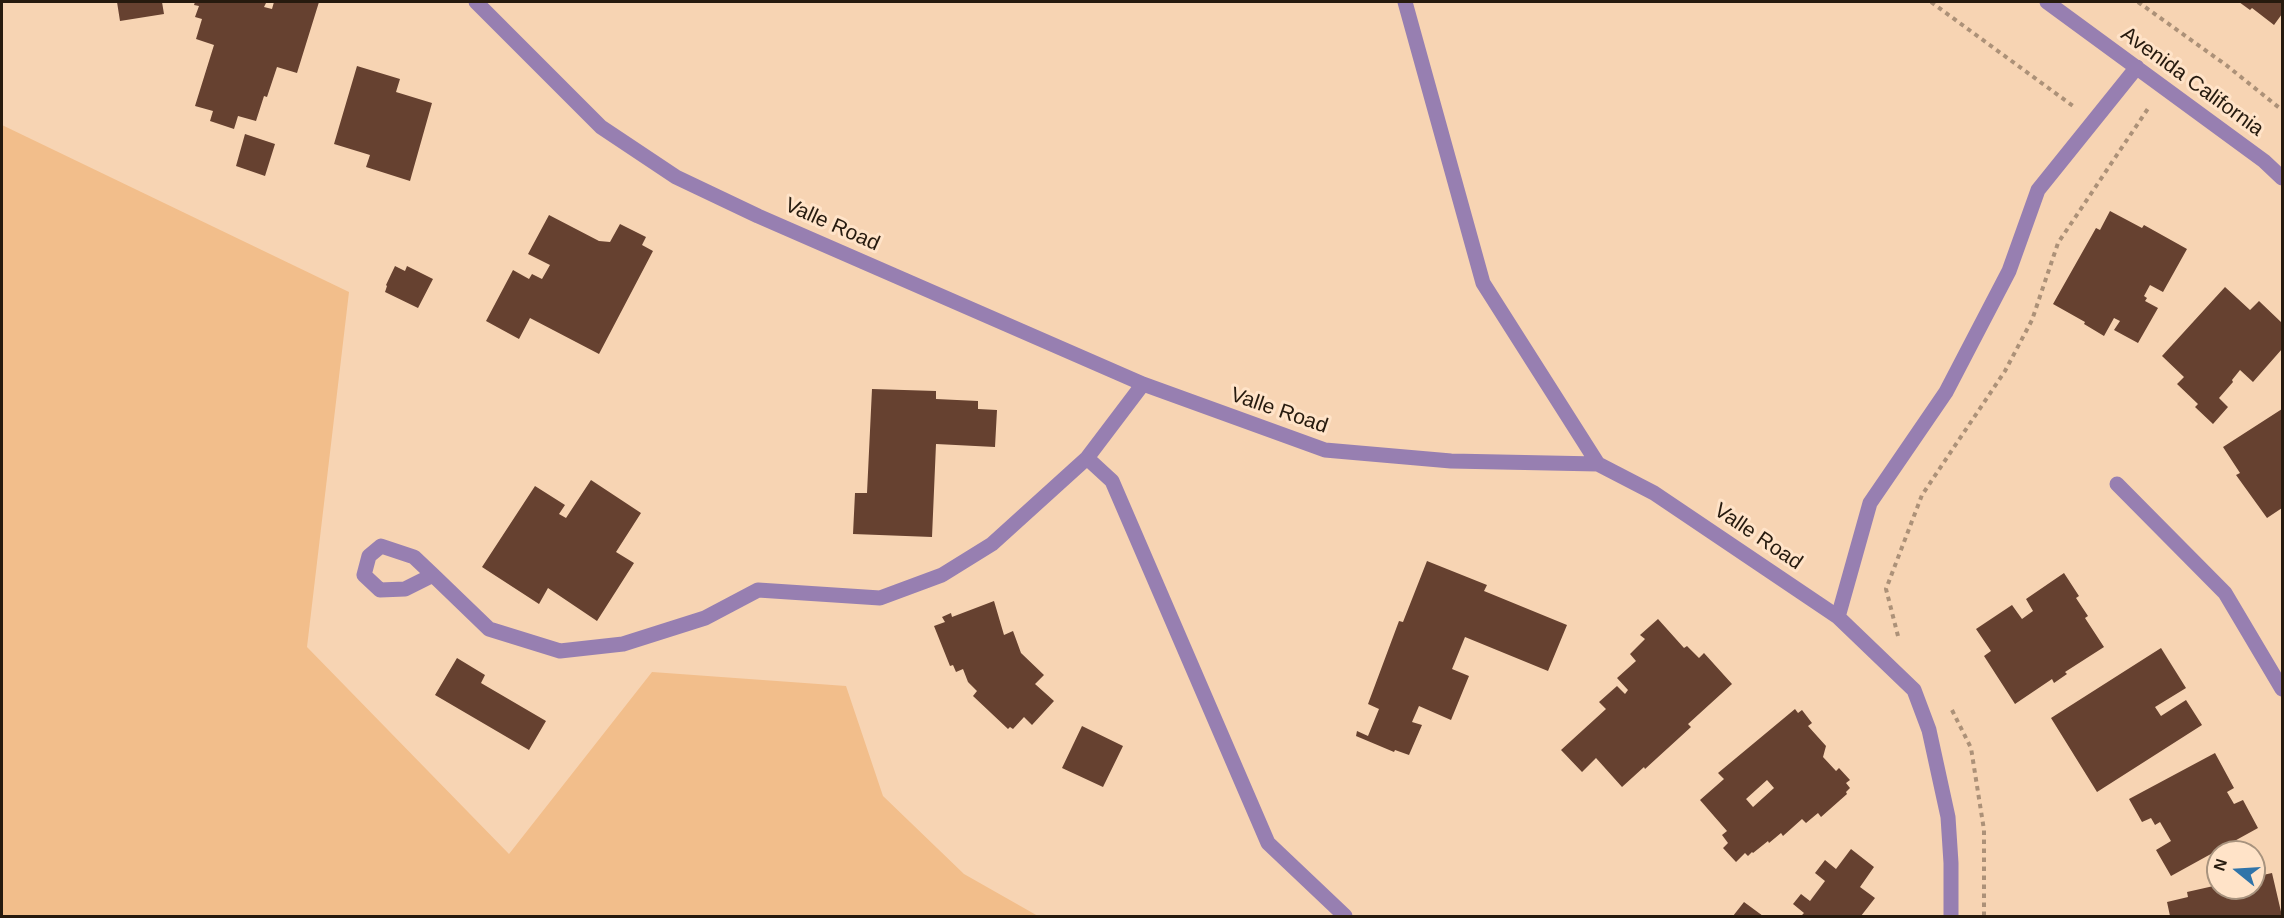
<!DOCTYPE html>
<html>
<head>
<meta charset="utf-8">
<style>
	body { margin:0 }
	#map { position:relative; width:2284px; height:918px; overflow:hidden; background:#f7d4b3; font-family:Arial,sans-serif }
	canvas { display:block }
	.frame { position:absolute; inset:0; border:3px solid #261a0e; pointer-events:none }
	.north { position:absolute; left:2206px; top:840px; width:60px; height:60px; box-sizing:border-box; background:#ffe3c8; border:2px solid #a8937e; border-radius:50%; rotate:288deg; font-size:16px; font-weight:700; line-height:24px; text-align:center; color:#261a0e }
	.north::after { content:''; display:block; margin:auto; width:21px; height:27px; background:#3074a9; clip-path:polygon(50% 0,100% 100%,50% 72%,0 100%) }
</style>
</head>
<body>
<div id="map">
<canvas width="2284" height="918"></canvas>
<div class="frame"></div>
<div class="north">N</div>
</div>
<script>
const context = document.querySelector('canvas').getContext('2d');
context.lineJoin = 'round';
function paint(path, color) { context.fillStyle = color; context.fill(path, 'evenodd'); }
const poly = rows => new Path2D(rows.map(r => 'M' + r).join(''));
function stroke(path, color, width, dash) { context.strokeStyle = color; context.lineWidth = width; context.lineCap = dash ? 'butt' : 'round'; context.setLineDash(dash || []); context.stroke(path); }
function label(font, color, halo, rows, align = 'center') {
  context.font = font + ' Arial,sans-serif'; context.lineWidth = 6; context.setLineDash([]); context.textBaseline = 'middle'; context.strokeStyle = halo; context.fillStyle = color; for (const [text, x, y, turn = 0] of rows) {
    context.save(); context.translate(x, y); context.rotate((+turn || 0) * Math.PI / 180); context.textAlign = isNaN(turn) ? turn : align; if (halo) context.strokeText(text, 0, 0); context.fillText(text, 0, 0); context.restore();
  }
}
paint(poly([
	[2,125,349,292,307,647,509,854,652,672,846,686,883,796,964,874,1038,916,2,916]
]), '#f2be8b');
paint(poly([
	[117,2,162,2,164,14,120,21],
	[195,2,260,2,266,3,264,7,272,9,274,2,319,2,297,73,277,67,267,97,264,96,256,121,238,116,234,129,210,121,213,111,195,106,214,45,196,39,202,19,195,17,199,6,194,5],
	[2239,2,2282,2,2282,14,2274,25,2252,8,2250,10],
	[357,66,400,79,396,92,432,103,410,181,366,167,370,155,334,144],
	[245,134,275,144,265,176,236,166],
	[2110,211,2142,228,2144,225,2187,249,2163,292,2150,285,2144,296,2147,298,2145,301,2158,308,2138,343,2114,330,2120,321,2114,318,2104,336,2084,324,2085,322,2053,304,2096,228,2100,230],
	[549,215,599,241,610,242,620,224,646,237,642,245,653,251,599,354,530,318,519,339,486,321,513,270,529,279,532,274,542,279,550,265,528,254],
	[395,266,405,271,407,266,433,279,418,308,385,292,387,286,386,285],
	[2225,287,2250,310,2259,301,2282,323,2282,349,2253,382,2240,370,2232,380,2233,382,2219,398,2228,407,2213,424,2195,407,2198,404,2177,384,2184,377,2162,356],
	[872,389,936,391,936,399,978,401,978,409,997,410,995,447,936,444,932,537,853,534,855,493,867,493],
	[2282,409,2282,508,2267,518,2236,475,2240,473,2223,447],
	[591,480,641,513,616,552,634,563,597,621,548,588,539,604,482,567,535,486,565,505,559,514,566,518],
	[1427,561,1487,585,1484,591,1567,625,1548,671,1465,637,1452,669,1469,676,1451,720,1419,706,1412,722,1422,725,1409,755,1395,750,1394,752,1356,736,1357,731,1368,736,1379,709,1368,704,1399,621,1403,622],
	[2064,573,2079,596,2076,598,2088,616,2085,618,2104,647,2065,672,2067,674,2054,683,2052,679,2015,704,1984,656,1991,651,1976,629,2012,605,2022,619,2033,611,2026,599],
	[994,601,1004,635,1013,631,1021,653,1044,675,1035,684,1054,701,1032,725,1024,717,1013,729,1010,727,1008,729,973,696,977,691,968,682,963,669,956,672,953,665,950,666,934,626,945,622,942,617,951,613,952,617],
	[1658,619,1684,648,1687,646,1699,658,1704,653,1732,684,1688,724,1691,727,1645,769,1644,767,1622,787,1596,758,1582,772,1561,750,1606,709,1599,702,1617,686,1625,694,1628,690,1617,678,1636,661,1630,654,1645,639,1640,635],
	[2161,648,2186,688,2155,707,2161,716,2186,700,2202,725,2097,792,2051,718],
	[457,658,485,675,481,683,546,721,529,750,435,695],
	[1795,709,1798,713,1802,710,1812,723,1808,726,1826,746,1823,757,1836,771,1839,768,1850,780,1846,783,1850,788,1846,792,1847,794,1821,817,1818,813,1806,823,1802,819,1783,836,1781,833,1769,843,1768,841,1753,853,1752,852,1748,856,1745,853,1736,862,1723,848,1728,843,1722,835,1727,831,1700,800,1724,779,1718,773],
	[1767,780,1774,788,1753,807,1746,799],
	[1082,726,1123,746,1103,787,1062,768],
	[2215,753,2234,788,2227,792,2234,804,2243,800,2258,828,2171,876,2156,850,2171,841,2160,822,2155,825,2151,818,2142,822,2129,799],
	[1851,849,1874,867,1860,887,1875,898,1861,916,1801,916,1804,913,1793,904,1801,894,1810,901,1825,881,1815,873,1825,860,1836,869],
	[2272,873,2282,916,2170,916,2167,902,2188,897,2187,892,2218,885,2218,888,2254,888,2254,877],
	[1744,902,1763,916,1733,916]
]), '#664130');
stroke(poly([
	[1931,2,2073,106],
	[2138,2,2226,65,2282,110],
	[1898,636,1886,589,1922,495,2005,371,2032,320,2058,243,2149,107],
	[1952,710,1971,748,1984,830,1984,916]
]), '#ac9178', 4, [4.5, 4.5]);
stroke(poly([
	[476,2,601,127,676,177,758,216,1143,384,1325,450,1451,461,1598,464,1654,493,1838,617,1914,690,1929,730,1948,817,1951,863,1951,916],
	[1405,2,1483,283,1598,464],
	[2047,2,2264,161,2282,178],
	[1087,458,1112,481,1268,843,1345,916],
	[2117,484,2225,593,2282,689],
	[433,575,405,589,380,590,364,575,369,556,381,546,414,557,433,575,489,629,560,651,623,644,705,618,758,590,880,598,942,575,992,544,1087,458,1143,384],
	[1838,617,1870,503,1946,392,2009,271,2038,190,2137,67]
]), '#977fb1', 15);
label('21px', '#261a0e', '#ffe3c8', [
	["Avenida California",2192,82,36],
	["Valle Road",832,225,24],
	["Valle Road",1279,411,19],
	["Valle Road",1758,537,34]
]);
</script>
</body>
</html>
